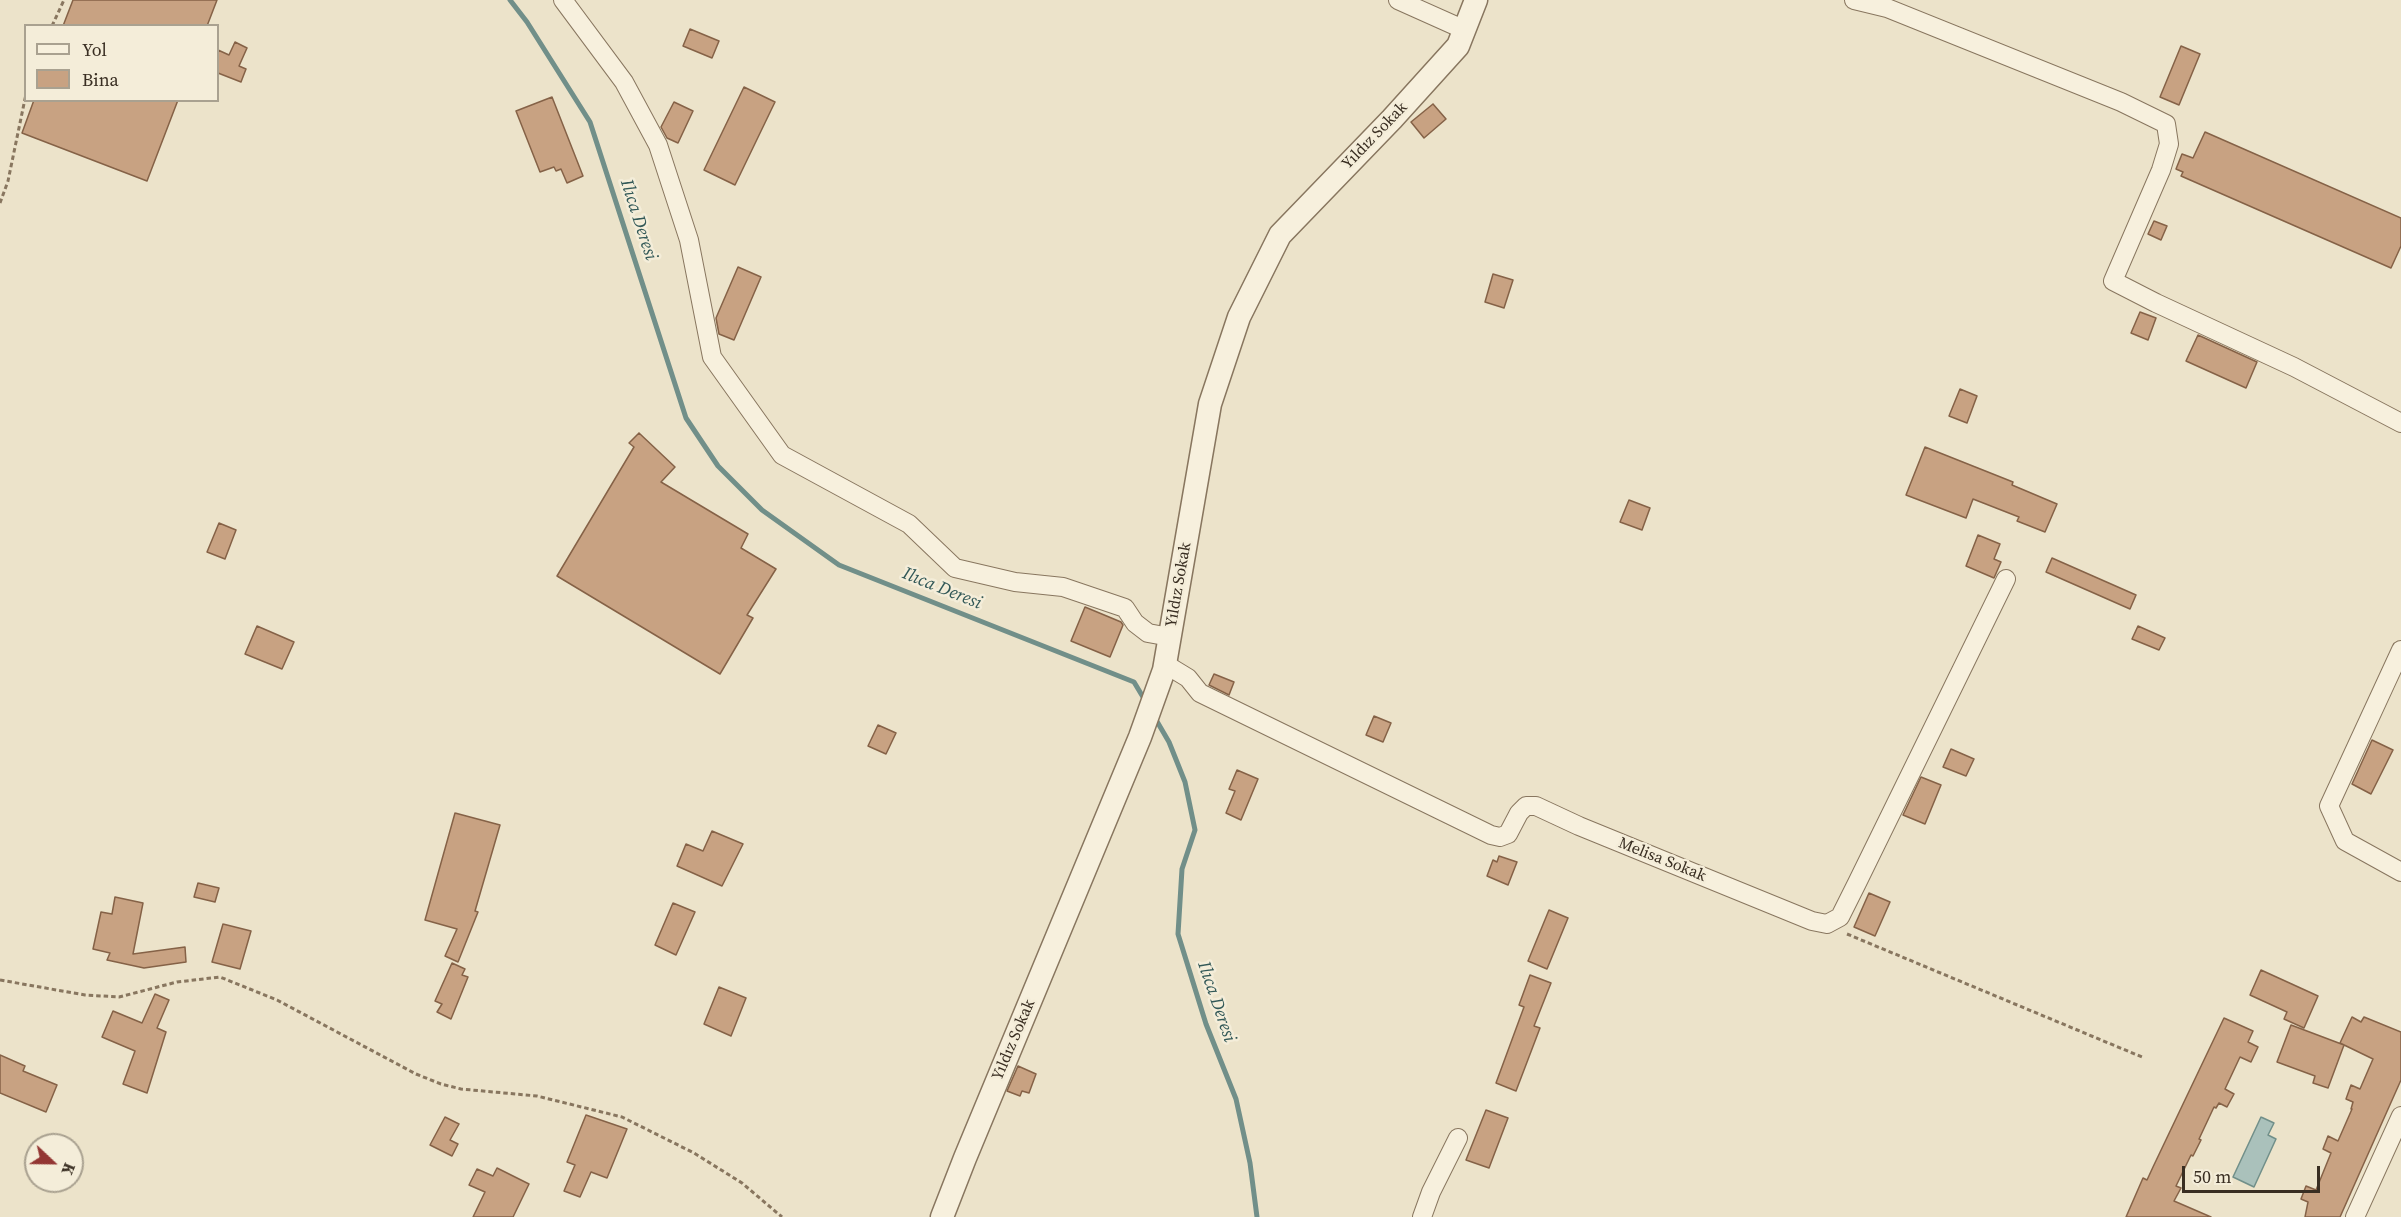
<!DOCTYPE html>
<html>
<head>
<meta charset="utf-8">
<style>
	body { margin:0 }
	#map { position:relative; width:2401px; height:1217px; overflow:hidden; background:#ece3ca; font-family:"Source Serif 4",serif }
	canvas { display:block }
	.legend { position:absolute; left:24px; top:24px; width:195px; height:78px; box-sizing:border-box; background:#f4edd9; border:2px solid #a9a190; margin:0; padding:8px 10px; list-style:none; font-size:18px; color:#392e22 }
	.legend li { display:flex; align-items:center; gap:12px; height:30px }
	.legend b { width:30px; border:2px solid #a9a190 }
	.north { position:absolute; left:24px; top:1133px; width:60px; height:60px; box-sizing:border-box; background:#f4edd9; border:2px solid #a9a190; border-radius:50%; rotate:112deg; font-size:16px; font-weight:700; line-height:24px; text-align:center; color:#392e22 }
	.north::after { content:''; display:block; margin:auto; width:21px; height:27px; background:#933633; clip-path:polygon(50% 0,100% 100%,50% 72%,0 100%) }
	.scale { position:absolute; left:2182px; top:1166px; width:138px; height:27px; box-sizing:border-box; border:3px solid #392e22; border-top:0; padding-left:8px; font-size:18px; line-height:21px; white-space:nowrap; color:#392e22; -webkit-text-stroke:4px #f4edd9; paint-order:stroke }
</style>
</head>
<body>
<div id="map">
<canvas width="2401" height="1217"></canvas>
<ul class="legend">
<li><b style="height:8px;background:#f7f0dd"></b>Yol</li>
<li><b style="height:16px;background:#c8a282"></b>Bina</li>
</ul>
<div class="north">K</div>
<div class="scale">50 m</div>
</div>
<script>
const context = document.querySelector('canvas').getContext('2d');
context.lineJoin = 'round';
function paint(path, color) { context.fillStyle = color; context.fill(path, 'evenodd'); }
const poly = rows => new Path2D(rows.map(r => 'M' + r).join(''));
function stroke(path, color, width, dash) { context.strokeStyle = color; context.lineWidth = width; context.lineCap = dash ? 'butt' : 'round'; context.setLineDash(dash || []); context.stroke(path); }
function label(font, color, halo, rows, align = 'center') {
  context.font = font + ' "Source Serif 4",serif'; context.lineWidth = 5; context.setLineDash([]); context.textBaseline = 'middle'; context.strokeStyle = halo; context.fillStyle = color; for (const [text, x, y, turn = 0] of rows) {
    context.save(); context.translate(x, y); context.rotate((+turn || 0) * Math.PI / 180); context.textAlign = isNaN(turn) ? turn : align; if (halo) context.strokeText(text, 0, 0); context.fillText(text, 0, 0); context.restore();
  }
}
const water = poly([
	[2261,1117,2274,1123,2268,1135,2276,1139,2254,1187,2233,1177,2261,1117]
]);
paint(water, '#aac1bb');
stroke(water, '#718f89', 1.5);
stroke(poly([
	[510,0,527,22,590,122,686,418,718,466,762,510,839,565,1134,682,1146,702],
	[1155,718,1169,742,1185,782,1195,830,1182,869,1178,934,1206,1024,1236,1099,1250,1163,1257,1217]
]), '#718f89', 5);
const building = poly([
	[73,0,217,0,207,26,63,26,73,0],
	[690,29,719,41,712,58,683,46,690,29],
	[235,42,247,48,239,66,246,69,241,82,218,73,218,50,229,55,235,42],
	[2181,46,2200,54,2179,105,2160,97,2181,46],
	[744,87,775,102,735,185,704,170,744,87],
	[552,97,583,176,567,183,561,169,556,171,554,167,540,172,516,111,552,97],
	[34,100,178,100,147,181,22,133,34,100],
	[674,102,693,111,678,143,667,138,661,127,674,102],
	[1433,104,1446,119,1424,138,1411,122,1433,104],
	[2205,132,2401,218,2401,246,2391,268,2181,176,2183,172,2176,169,2182,154,2193,158,2205,132],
	[2154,221,2167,226,2161,240,2148,234,2154,221],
	[738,267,761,277,734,340,719,334,716,318,738,267],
	[1493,274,1513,280,1504,308,1485,302,1493,274],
	[2140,312,2156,318,2148,340,2131,333,2140,312],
	[2198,335,2257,362,2246,388,2186,361,2198,335],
	[1960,389,1977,396,1967,423,1949,416,1960,389],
	[639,433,675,467,661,482,748,534,741,548,776,569,747,615,753,618,720,674,557,576,634,447,629,443,639,433],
	[1925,447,2013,482,2012,485,2057,504,2045,532,2017,521,2019,517,1973,499,1966,518,1906,495,1925,447],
	[1629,500,1650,508,1642,530,1620,522,1629,500],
	[219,523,236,530,225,559,207,552,219,523],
	[1978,535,2000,544,1994,559,2001,562,1994,578,1966,566,1978,535],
	[2052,558,2136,595,2130,609,2046,572,2052,558],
	[1085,607,1121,622,1123,625,1110,657,1071,641,1085,607],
	[257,626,294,642,282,669,245,654,257,626],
	[2138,626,2165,638,2159,650,2132,639,2138,626],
	[1214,674,1234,682,1229,695,1209,685,1214,674],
	[1374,716,1391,723,1383,742,1366,735,1374,716],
	[878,725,896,733,886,754,868,746,878,725],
	[2372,740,2393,750,2371,794,2352,784,2372,740],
	[1951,749,1974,759,1966,776,1943,767,1951,749],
	[1237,770,1258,779,1241,820,1226,813,1235,791,1229,789,1237,770],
	[1921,777,1941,785,1925,824,1903,815,1921,777],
	[455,813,500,825,475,911,478,912,458,962,445,956,457,929,425,920,455,813],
	[712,831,743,844,722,886,677,866,686,844,703,851,712,831],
	[1499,856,1517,862,1508,885,1487,876,1493,860,1497,862,1499,856],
	[198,883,219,888,215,902,194,897,198,883],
	[1869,893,1890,902,1875,936,1854,927,1869,893],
	[115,897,143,903,133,954,185,947,186,962,144,968,107,960,110,953,93,949,101,912,112,914,115,897],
	[673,903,695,912,676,955,655,945,673,903],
	[1549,910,1568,918,1547,969,1528,961,1549,910],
	[223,924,251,931,240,969,212,962,223,924],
	[452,963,465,969,462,975,468,977,451,1019,437,1012,442,1004,435,1001,452,963],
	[2261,970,2318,996,2304,1028,2284,1019,2287,1012,2250,995,2261,970],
	[1530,975,1551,983,1534,1026,1540,1028,1516,1091,1496,1083,1524,1007,1519,1005,1530,975],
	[719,987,746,998,731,1036,704,1024,719,987],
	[155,994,169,1000,157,1028,166,1032,147,1093,123,1084,135,1051,102,1037,113,1011,142,1023,155,994],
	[2352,1017,2361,1022,2364,1017,2401,1032,2401,1080,2340,1217,2305,1217,2308,1202,2301,1199,2306,1186,2316,1190,2331,1153,2323,1149,2328,1136,2338,1141,2352,1109,2351,1109,2353,1102,2346,1099,2351,1085,2360,1089,2373,1059,2340,1043,2352,1017],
	[2224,1018,2253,1031,2248,1042,2258,1047,2251,1062,2240,1057,2225,1089,2234,1094,2227,1107,2219,1103,2216,1108,2214,1107,2199,1139,2201,1140,2193,1156,2191,1155,2176,1186,2181,1188,2174,1201,2211,1217,2126,1217,2143,1178,2147,1180,2153,1167,2224,1018],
	[2291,1025,2344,1045,2328,1088,2313,1083,2315,1076,2277,1062,2291,1025],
	[0,1055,25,1066,23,1071,57,1085,46,1112,0,1093,0,1055],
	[1018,1066,1036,1074,1029,1093,1022,1091,1020,1096,1007,1091,1018,1066],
	[1486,1110,1508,1118,1489,1168,1466,1160,1486,1110],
	[586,1115,627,1129,607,1178,591,1172,580,1197,564,1191,575,1165,567,1162,586,1115],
	[445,1117,459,1124,450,1140,458,1144,452,1156,430,1145,445,1117],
	[497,1168,529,1184,513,1217,473,1217,485,1192,469,1185,477,1169,493,1176,497,1168]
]);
paint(building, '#c8a282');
stroke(building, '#856247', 1.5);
const minor = poly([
	[563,0,624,82,658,145,689,240,712,357,782,455,909,524,955,568,1015,582,1063,587,1125,608,1135,623,1148,633,1170,637],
	[1398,0,1465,30],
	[1854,0,1887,8,2121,102,2166,124,2169,144,2161,170,2113,281,2156,303,2294,367,2401,423],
	[2401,650,2329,806,2345,841,2401,872],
	[1165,664,1188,678,1200,693,1491,835,1500,837,1508,834,1519,813,1526,806,1536,806,1579,826,1812,921,1827,924,1840,917,1857,883,2006,579],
	[1422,1217,1431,1192,1458,1138],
	[2355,1217,2401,1116]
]);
const tertiary = poly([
	[942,1217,965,1158,1140,737,1164,670,1210,404,1239,317,1280,235,1392,119,1458,46,1476,0]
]);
stroke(minor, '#88765f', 20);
stroke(tertiary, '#88765f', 25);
stroke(poly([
	[52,26,64,0],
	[0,203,8,181,26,94],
	[1847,934,2142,1057],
	[0,980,85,995,119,997,177,982,220,977,277,1000,416,1074,441,1084,461,1089,537,1096,622,1117,694,1153,742,1183,782,1217]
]), '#88765f', 3, [4.5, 3]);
stroke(minor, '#f7f0dd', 18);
stroke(tertiary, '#f7f0dd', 22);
label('16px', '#392e22', '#f4edd9', [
	["Yıldız Sokak",1375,136,-46],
	["Yıldız Sokak",1179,585,-80],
	["Melisa Sokak",1662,860,22],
	["Yıldız Sokak",1014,1040,-67]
]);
label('italic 18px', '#325857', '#f4edd9', [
	["Ilıca Deresi",638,220,72],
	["Ilıca Deresi",942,589,22],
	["Ilıca Deresi",1216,1002,71]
]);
</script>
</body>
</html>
